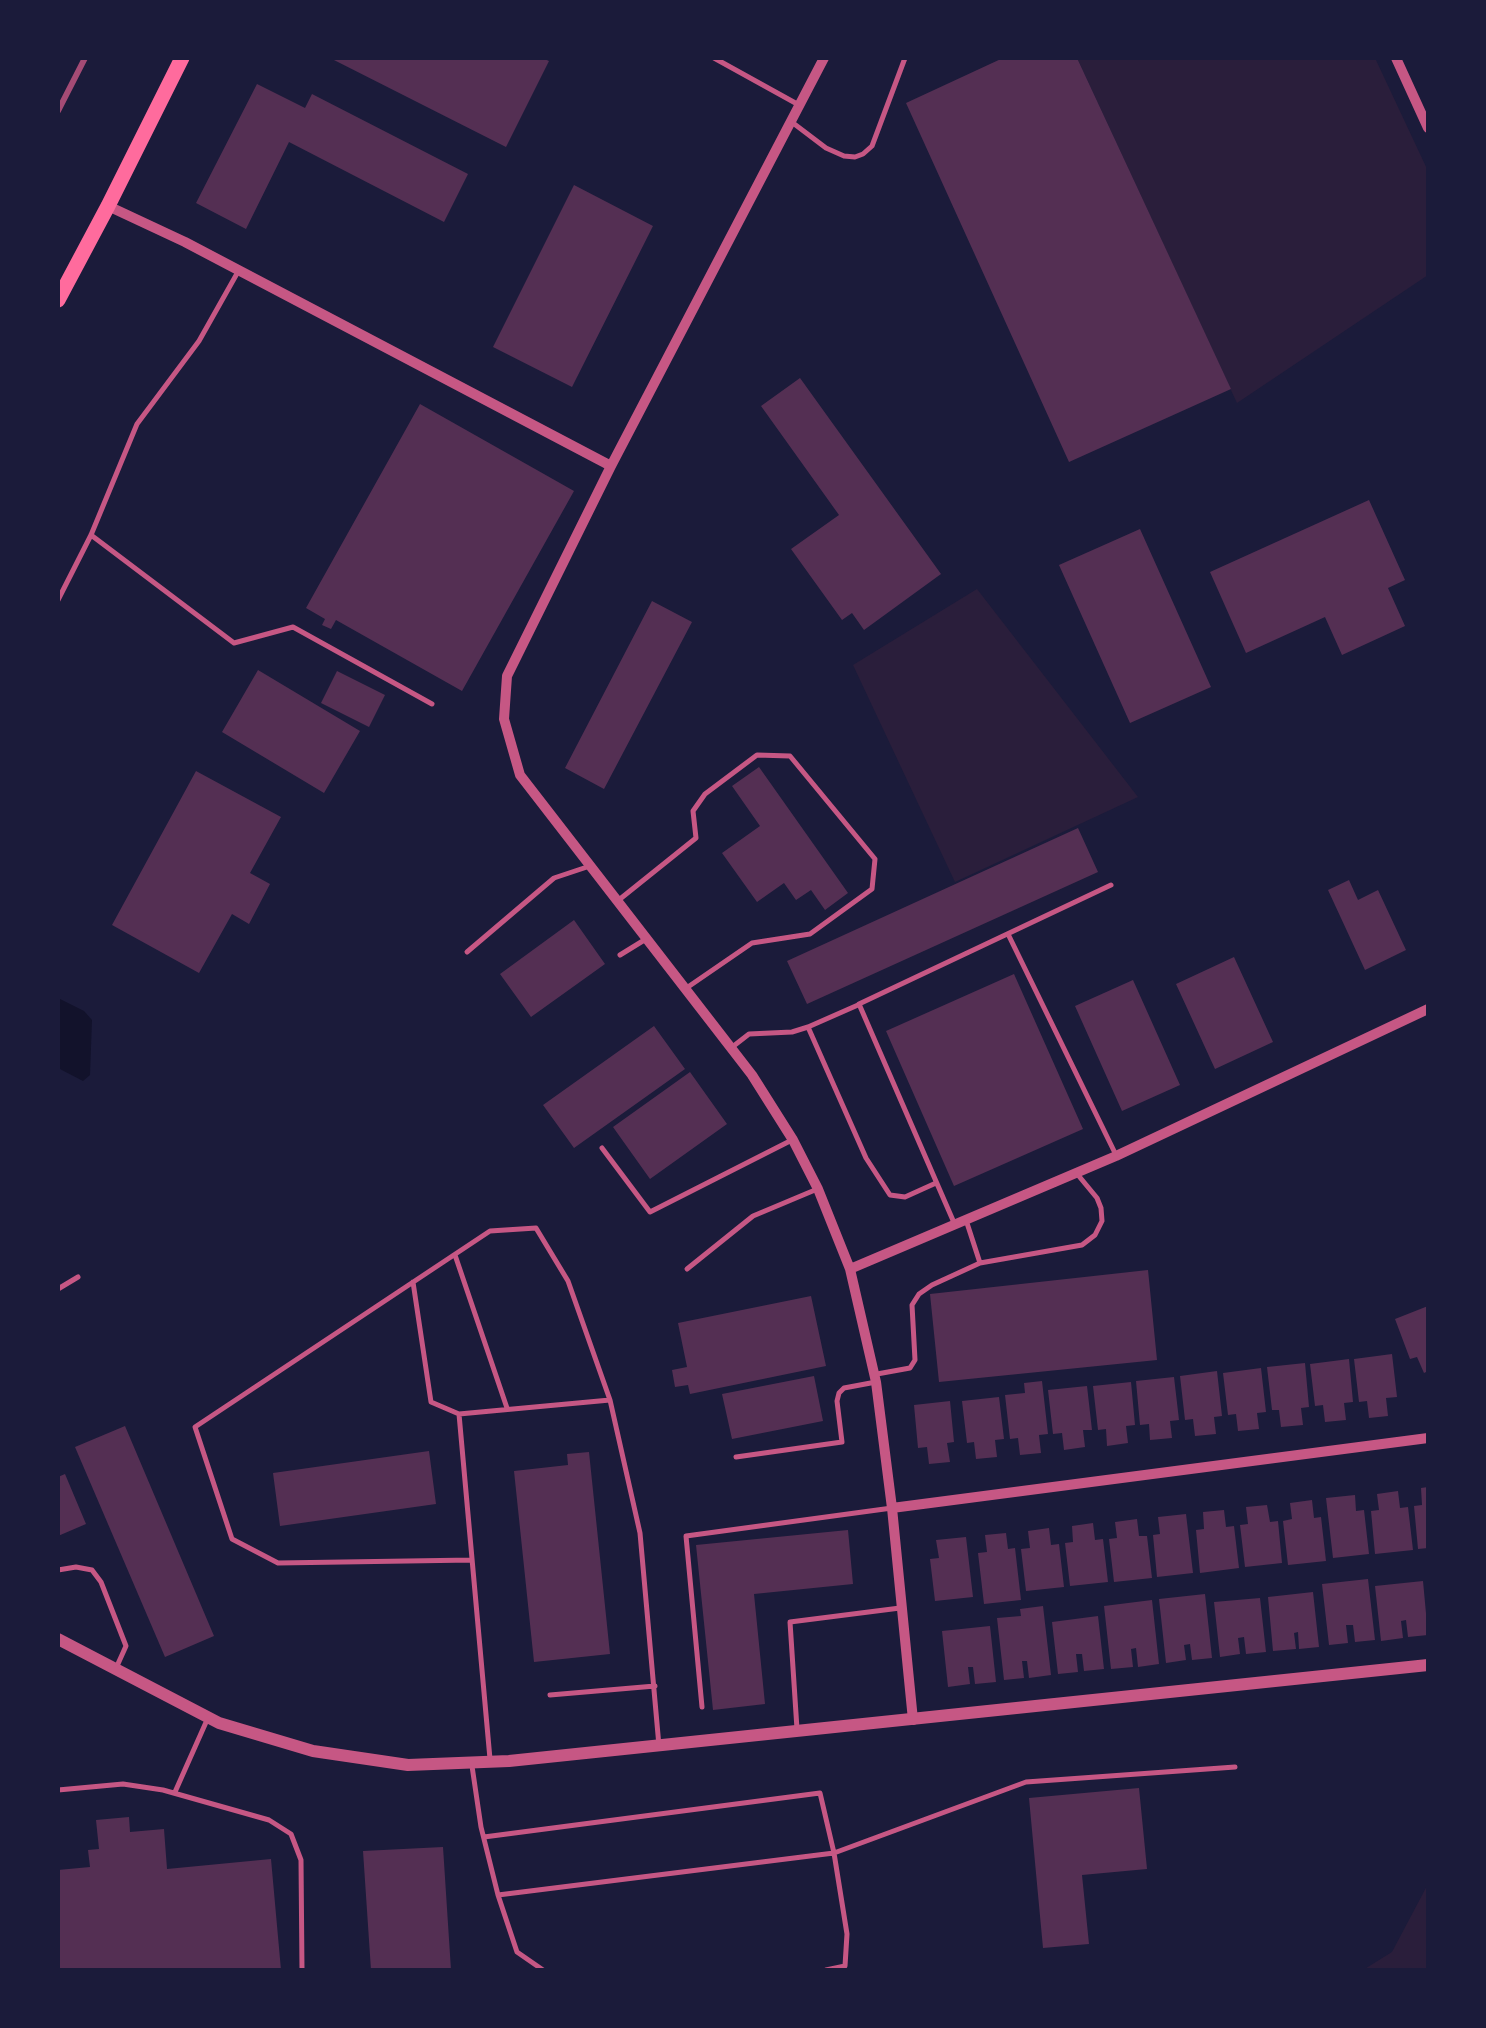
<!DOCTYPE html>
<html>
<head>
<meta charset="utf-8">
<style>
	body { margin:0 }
	#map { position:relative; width:1486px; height:2028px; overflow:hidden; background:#1b1b3a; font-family:Cabin,sans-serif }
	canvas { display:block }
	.frame { position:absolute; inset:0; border:60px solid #1b1b3a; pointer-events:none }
</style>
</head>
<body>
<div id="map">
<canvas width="1486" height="2028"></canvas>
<div class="frame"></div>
</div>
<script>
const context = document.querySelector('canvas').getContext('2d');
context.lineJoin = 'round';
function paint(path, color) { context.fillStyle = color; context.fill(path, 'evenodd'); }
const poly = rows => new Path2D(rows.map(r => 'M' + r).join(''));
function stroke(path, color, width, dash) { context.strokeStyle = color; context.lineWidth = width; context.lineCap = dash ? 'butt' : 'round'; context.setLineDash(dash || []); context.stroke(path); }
paint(poly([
	[1077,58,1375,58,1428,171,1428,275,1237,403],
	[977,589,1138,797,955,882,853,665],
	[1428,1884,1428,1970,1363,1970,1392,1952]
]), '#2a1e3b');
paint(poly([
	[58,998,84,1011,92,1020,90,1075,83,1081,58,1068]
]), '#12122b');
paint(poly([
	[330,58,542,58,549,61,506,147],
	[1003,58,1077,58,1231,389,1069,462,906,103],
	[257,84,305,108,312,94,468,174,444,222,289,142,246,229,196,203],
	[574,185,653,226,572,387,493,347],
	[800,378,941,574,864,630,852,613,842,620,791,549,839,515,761,406],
	[420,404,574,491,462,691,336,620,331,629,322,625,325,619,306,608],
	[1369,500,1405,580,1388,588,1405,626,1342,655,1325,617,1246,653,1210,572],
	[1140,529,1211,687,1130,723,1059,565],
	[652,601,692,622,604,789,565,768],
	[258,670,360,731,324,793,222,732],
	[337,671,385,695,369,727,321,703],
	[759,767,848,893,825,910,811,890,796,900,784,883,757,902,722,853,760,826,732,786],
	[196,771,281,817,250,873,270,884,249,924,232,914,199,973,112,925],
	[1078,828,1098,872,807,1004,787,961],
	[1349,880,1358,900,1378,890,1406,950,1365,970,1328,890],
	[574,920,605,964,531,1017,500,974],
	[1234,957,1273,1042,1215,1069,1176,984],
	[1014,974,1083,1129,954,1186,886,1031],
	[1133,980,1180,1085,1122,1111,1075,1006],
	[654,1026,685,1069,574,1148,543,1105],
	[690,1072,727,1124,650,1179,613,1127],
	[1148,1270,1157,1360,939,1382,930,1294],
	[811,1296,826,1366,690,1394,688,1385,675,1387,672,1370,687,1367,678,1323],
	[1428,1306,1428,1371,1424,1373,1417,1357,1410,1359,1395,1319],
	[1392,1354,1397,1397,1386,1398,1388,1416,1369,1418,1367,1401,1359,1402,1354,1359],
	[1349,1359,1353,1402,1344,1403,1346,1420,1325,1422,1323,1405,1315,1406,1310,1364],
	[1305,1363,1309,1407,1301,1408,1303,1425,1281,1427,1279,1410,1272,1410,1267,1367],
	[1261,1368,1266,1412,1257,1413,1259,1429,1238,1431,1236,1414,1228,1415,1223,1373],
	[1217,1371,1222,1416,1214,1417,1216,1434,1195,1436,1193,1419,1185,1420,1180,1376],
	[814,1376,823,1421,732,1439,722,1394],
	[1174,1377,1179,1420,1170,1421,1172,1438,1150,1440,1149,1424,1140,1425,1136,1381],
	[1042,1381,1048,1434,1039,1435,1041,1453,1020,1455,1018,1438,1010,1439,1005,1395,1025,1393,1024,1383],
	[1131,1382,1135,1425,1126,1426,1128,1443,1107,1446,1106,1429,1098,1430,1093,1386],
	[1087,1386,1092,1430,1083,1430,1085,1447,1064,1450,1062,1433,1053,1434,1048,1390],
	[999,1397,1004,1439,995,1440,997,1457,976,1459,974,1442,967,1443,962,1401],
	[950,1401,954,1442,947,1443,950,1462,929,1464,927,1447,918,1448,914,1405],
	[125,1426,214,1636,165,1657,75,1447],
	[429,1451,436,1504,280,1526,273,1473],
	[589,1452,610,1654,534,1662,514,1471,568,1465,567,1454],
	[65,1474,86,1524,58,1536,58,1477],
	[1428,1487,1428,1548,1418,1549,1414,1506,1422,1505,1421,1488],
	[1398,1491,1400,1508,1408,1507,1413,1550,1375,1554,1371,1511,1379,1510,1377,1494],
	[1355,1495,1356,1511,1364,1510,1369,1554,1333,1558,1326,1498],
	[1312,1500,1314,1518,1321,1517,1326,1561,1288,1565,1283,1521,1292,1519,1290,1503],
	[1267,1505,1270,1522,1278,1521,1282,1563,1245,1567,1240,1525,1248,1524,1246,1507],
	[1224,1510,1226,1527,1234,1526,1239,1568,1200,1573,1196,1530,1204,1529,1203,1512],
	[1186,1514,1193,1573,1157,1577,1153,1535,1160,1534,1158,1517],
	[1137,1519,1139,1536,1147,1536,1152,1578,1114,1582,1109,1539,1117,1538,1115,1522],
	[1093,1523,1095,1540,1103,1539,1108,1582,1070,1586,1065,1543,1073,1542,1072,1526],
	[1049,1528,1051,1545,1059,1544,1064,1587,1026,1591,1021,1549,1030,1548,1028,1531],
	[848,1530,853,1584,754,1594,765,1704,713,1710,696,1545],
	[1006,1533,1008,1549,1015,1548,1021,1600,984,1604,978,1553,987,1552,985,1535],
	[966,1537,973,1597,935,1601,930,1559,939,1558,936,1540],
	[1368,1579,1375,1640,1355,1642,1353,1625,1346,1625,1348,1643,1329,1645,1322,1584],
	[1423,1581,1428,1635,1408,1637,1406,1620,1401,1621,1403,1638,1381,1641,1375,1586],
	[1313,1592,1319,1647,1299,1649,1298,1632,1294,1633,1296,1649,1273,1651,1268,1597],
	[1205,1594,1212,1658,1192,1660,1190,1644,1184,1645,1186,1660,1166,1663,1159,1599],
	[1260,1598,1266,1652,1246,1654,1244,1637,1238,1638,1240,1654,1220,1657,1214,1602],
	[1152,1600,1159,1664,1138,1667,1136,1648,1131,1649,1133,1667,1111,1669,1104,1606],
	[1043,1606,1051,1675,1029,1678,1027,1661,1022,1661,1024,1678,1004,1680,997,1618,1021,1616,1020,1609],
	[1098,1616,1104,1669,1084,1671,1082,1654,1076,1654,1078,1672,1058,1674,1052,1622],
	[990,1626,996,1682,975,1684,973,1667,968,1667,970,1684,948,1687,942,1631],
	[1139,1788,1147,1869,1082,1875,1089,1944,1043,1948,1029,1798],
	[129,1817,130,1832,164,1829,167,1869,271,1859,281,1970,58,1970,58,1870,90,1867,88,1850,99,1849,96,1820],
	[443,1847,451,1970,371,1970,363,1851]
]), '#542f53');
stroke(poly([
	[714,58,799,105],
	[793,123,826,148,844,156,855,157,863,154,872,146,905,58],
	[91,535,234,643,293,627,432,704],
	[58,600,91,535,137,424,199,341,239,270],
	[620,899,696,838,693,811,705,794,757,755,790,756,875,859,872,889,810,934,752,943,685,989],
	[1008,934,1115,1153],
	[467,952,554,878,590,866],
	[620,955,646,939],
	[808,1027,866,1158,890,1195,905,1197,936,1183],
	[731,1048,749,1034,792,1032,808,1027,858,1005],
	[602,1148,650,1212,790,1141],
	[966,1220,980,1263],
	[955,1225,859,1004,1111,885],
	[455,1255,507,1408],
	[687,1269,753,1216,815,1190],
	[413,1282,431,1402,459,1414],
	[58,1289,78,1277],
	[877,1374,910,1368,915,1360,912,1305,919,1294,932,1285,980,1263,1082,1245,1095,1235,1102,1221,1101,1208,1097,1198,1078,1175],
	[736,1457,842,1442,837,1401,839,1393,844,1388,876,1382],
	[472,1560,278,1563,232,1539,195,1427,490,1231,536,1228,568,1281,610,1400],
	[58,1570,76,1567,92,1570,101,1582,126,1646,117,1666],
	[550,1695,655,1686],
	[702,1707,686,1536,892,1508],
	[797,1729,790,1622,900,1608],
	[490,1759,459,1414,610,1400,640,1533,659,1746],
	[472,1766,481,1827,498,1895,517,1952,543,1970],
	[58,1790,123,1784,163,1790,269,1820,291,1834,301,1860,302,1970],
	[175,1792,207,1720],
	[484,1837,820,1793,834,1853,847,1934,845,1966,826,1970],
	[498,1895,834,1853,1026,1782,1235,1767]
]), '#c65784', 5);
stroke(poly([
	[824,58,611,466,507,676,504,719,520,775,752,1075,793,1140,818,1189,850,1269,876,1382,892,1508,913,1720],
	[1396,58,1428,128],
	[108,206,185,242,611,466],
	[850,1269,1116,1156,1428,1009],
	[892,1508,1428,1438]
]), '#c65784', 10);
stroke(poly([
	[58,1639,219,1723,313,1751,408,1765,509,1761,1428,1665]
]), '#c65784', 12);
stroke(poly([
	[58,300,108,206,182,58]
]), '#ff6b9d', 15);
stroke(poly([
	[58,111,85,58]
]), '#a44b75', 6);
</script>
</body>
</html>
